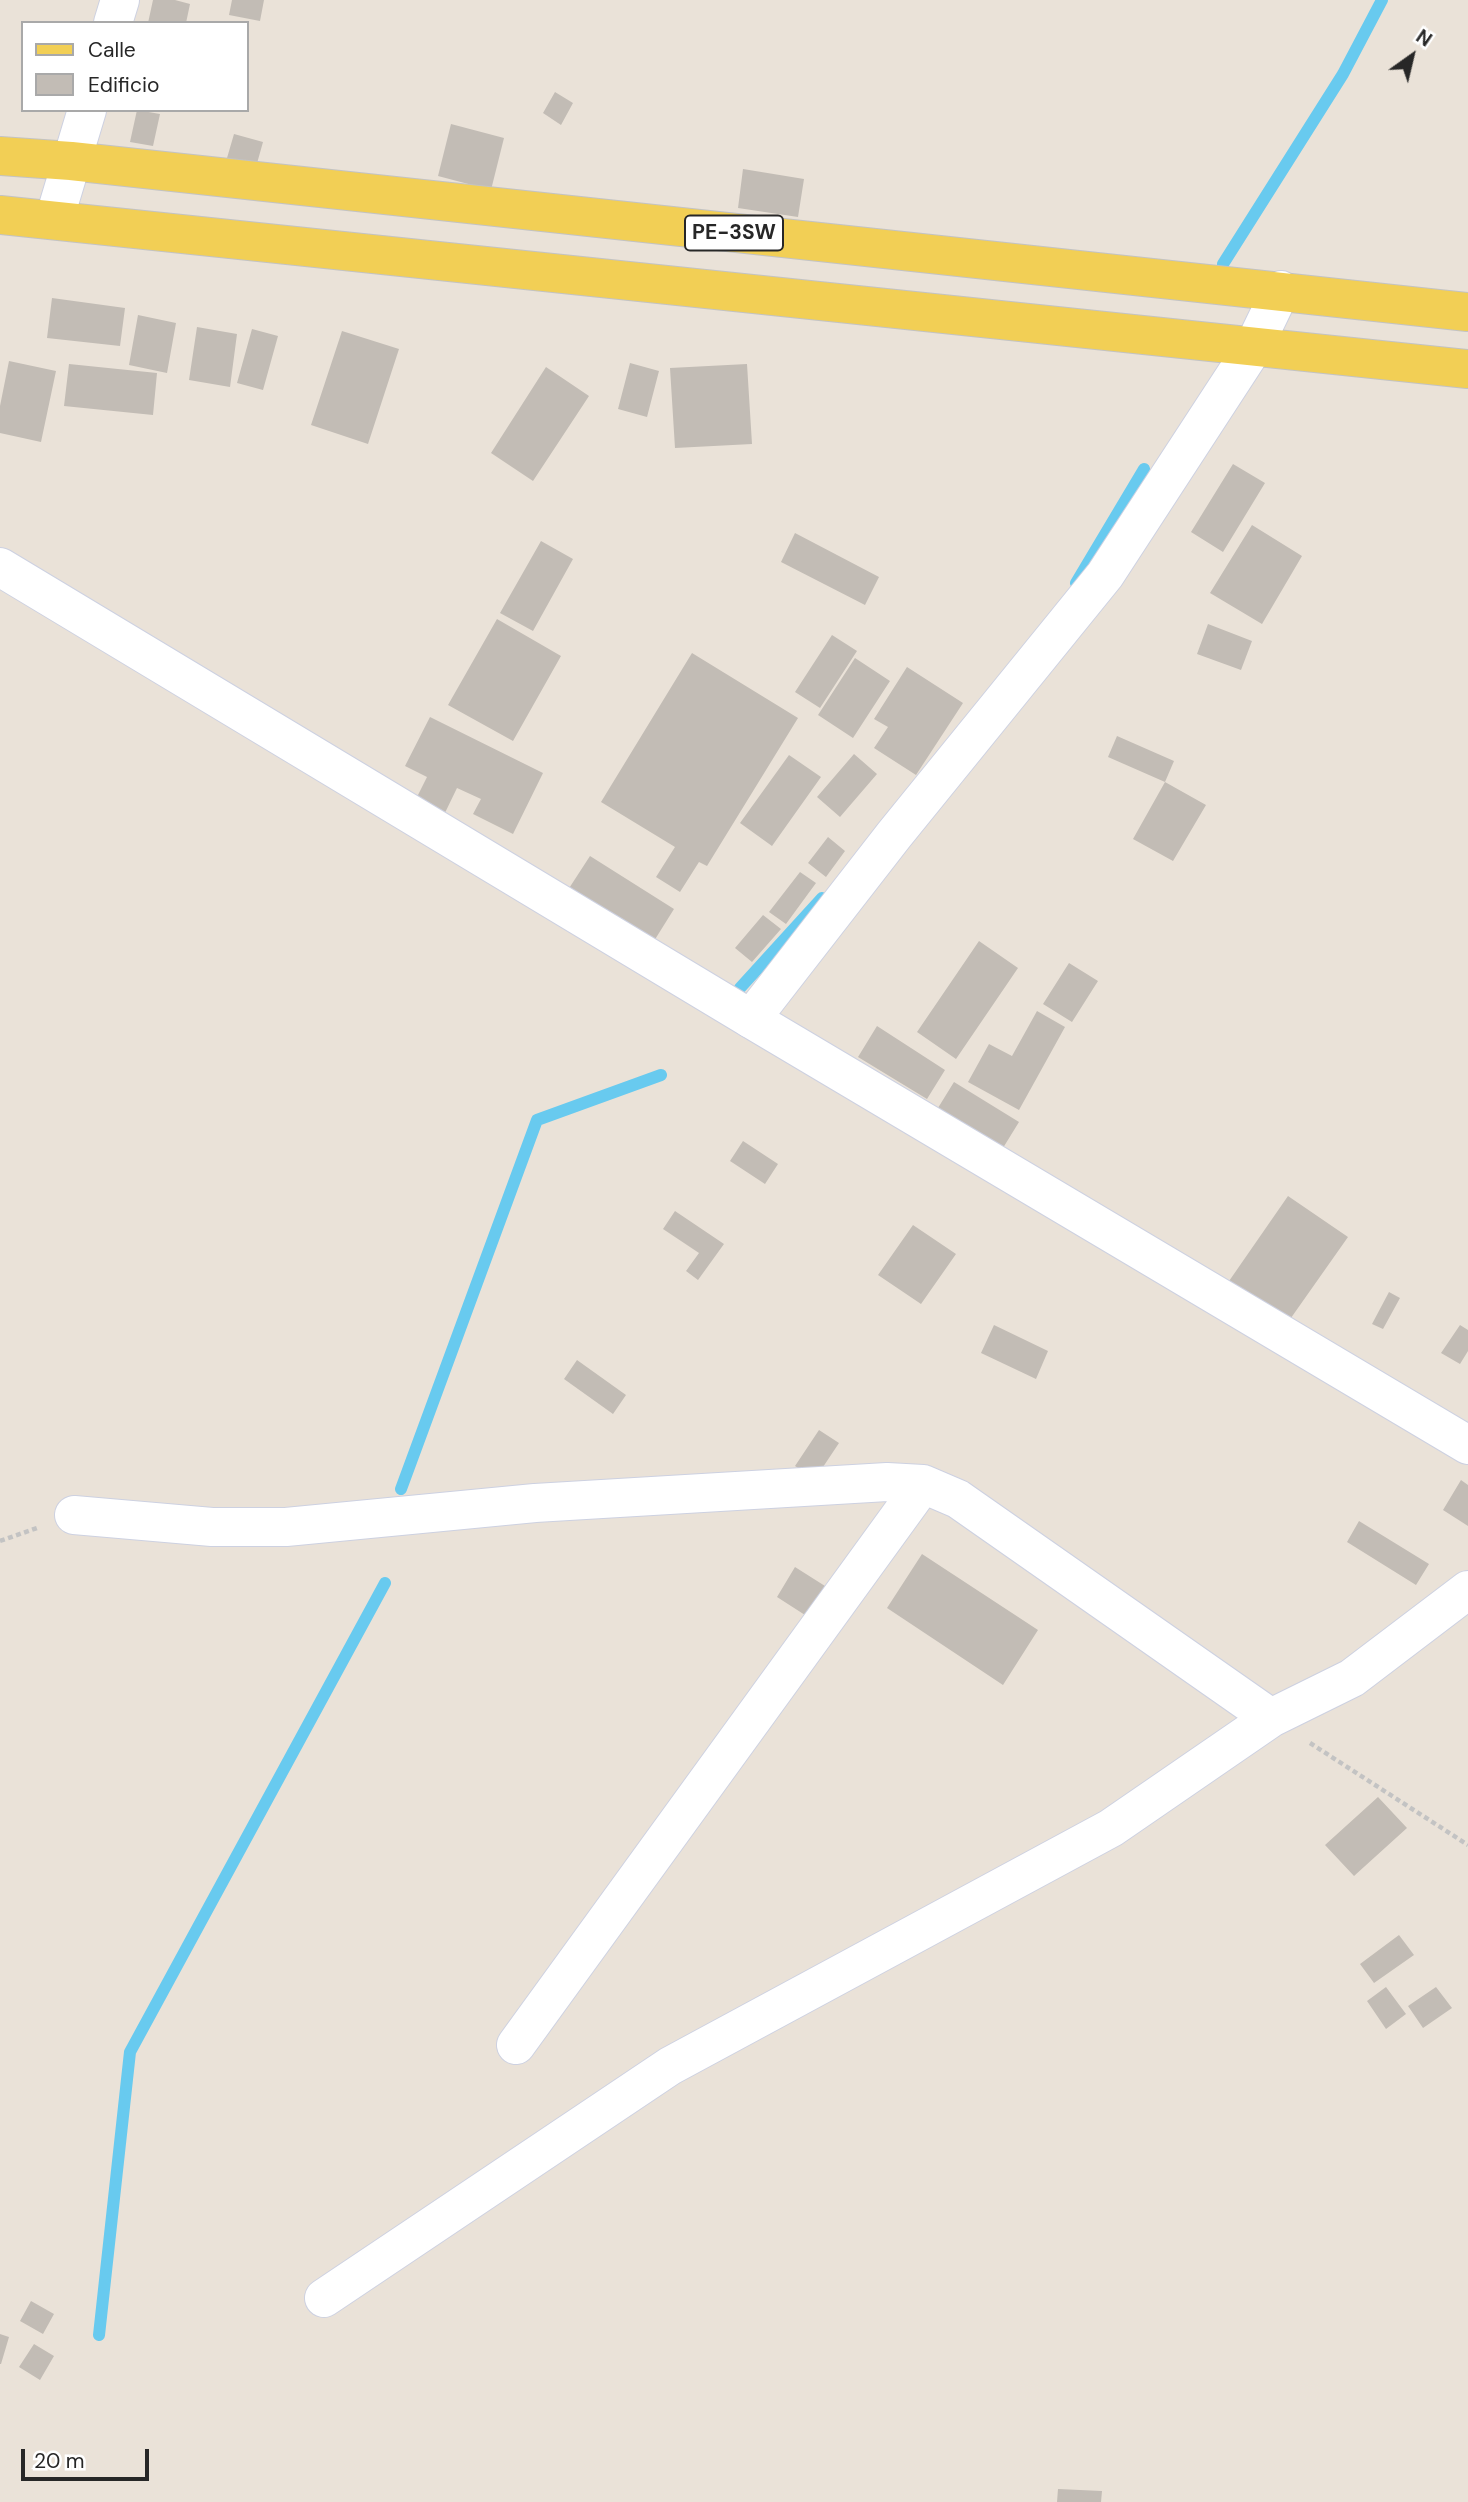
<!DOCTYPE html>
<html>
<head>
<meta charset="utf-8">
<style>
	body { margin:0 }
	#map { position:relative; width:1468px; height:2502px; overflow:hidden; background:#eae2d8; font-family:"DM Sans",sans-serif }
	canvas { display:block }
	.legend { position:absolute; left:21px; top:21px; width:228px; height:91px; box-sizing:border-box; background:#fff; border:2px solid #a9a9a9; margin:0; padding:9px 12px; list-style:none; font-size:21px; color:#272727 }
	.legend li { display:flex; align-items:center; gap:14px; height:35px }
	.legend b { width:35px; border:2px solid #a9a9a9 }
	.north { position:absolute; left:1377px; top:21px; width:70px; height:70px; -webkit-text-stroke:5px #fff; paint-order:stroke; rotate:34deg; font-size:19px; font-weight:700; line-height:28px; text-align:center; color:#272727 }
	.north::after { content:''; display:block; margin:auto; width:24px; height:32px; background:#272727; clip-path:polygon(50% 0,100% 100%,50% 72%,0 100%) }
	.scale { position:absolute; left:21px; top:2449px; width:128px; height:32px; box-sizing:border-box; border:4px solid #272727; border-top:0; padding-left:9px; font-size:21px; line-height:24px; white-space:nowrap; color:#272727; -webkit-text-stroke:5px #fff; paint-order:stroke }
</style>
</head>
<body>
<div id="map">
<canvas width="1468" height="2502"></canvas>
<ul class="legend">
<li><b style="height:9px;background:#f2cf55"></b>Calle</li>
<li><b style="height:19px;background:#c2bcb5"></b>Edificio</li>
</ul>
<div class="north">N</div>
<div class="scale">20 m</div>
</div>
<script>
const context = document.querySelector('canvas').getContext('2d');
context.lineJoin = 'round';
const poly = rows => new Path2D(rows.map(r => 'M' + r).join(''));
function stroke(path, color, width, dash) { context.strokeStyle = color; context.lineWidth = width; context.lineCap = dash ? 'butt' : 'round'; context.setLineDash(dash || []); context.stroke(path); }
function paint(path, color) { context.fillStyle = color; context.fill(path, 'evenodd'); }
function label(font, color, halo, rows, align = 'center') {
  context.font = font + ' "DM Sans",sans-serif'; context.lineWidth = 5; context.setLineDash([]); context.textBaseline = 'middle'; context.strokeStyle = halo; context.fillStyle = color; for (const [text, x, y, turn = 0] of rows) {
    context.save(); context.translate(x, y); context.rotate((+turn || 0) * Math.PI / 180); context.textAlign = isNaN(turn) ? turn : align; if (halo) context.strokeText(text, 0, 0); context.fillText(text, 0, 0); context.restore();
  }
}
stroke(poly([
	[1223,264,1343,74,1382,0],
	[1076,583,1144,469],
	[740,988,822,898],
	[401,1489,537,1120,661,1075],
	[99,2335,130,2052,385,1583]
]), '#68caef', 12);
paint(poly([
	[153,0,175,0,190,4,186,23,148,23],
	[232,0,264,0,260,21,229,15],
	[555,92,573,103,561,125,543,113],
	[137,110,160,114,153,146,130,142],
	[451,124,504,138,491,190,438,176],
	[234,134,263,142,256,167,227,158],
	[743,169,804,179,798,217,738,208],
	[52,298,125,308,120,346,47,338],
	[138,315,176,323,167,373,129,365],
	[197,327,237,334,230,387,189,380],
	[252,329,278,336,263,390,237,383],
	[342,331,399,349,368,444,311,425],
	[9,361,56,371,41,442,0,433,0,406],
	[630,363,659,371,647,417,618,409],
	[69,364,157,373,153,415,64,406],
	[747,364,752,444,675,448,670,368],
	[546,367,589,396,533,481,491,453],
	[1233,464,1265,483,1223,552,1191,532],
	[1252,525,1302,556,1262,624,1210,593],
	[795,533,879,577,865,605,781,562],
	[541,541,573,559,533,631,500,613],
	[497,619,561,656,513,741,448,705],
	[1208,624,1252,641,1241,670,1197,654],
	[832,635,857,651,820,708,795,692],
	[692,653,798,718,707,866,699,862,680,892,656,877,675,847,601,802],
	[855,658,890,681,853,738,818,715],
	[907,667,963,703,916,775,874,748,888,727,874,719],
	[430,717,543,773,513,834,473,814,481,799,457,788,442,819,413,805,427,777,405,766],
	[1117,736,1174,761,1165,782,1108,757],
	[854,754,877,774,840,817,817,797],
	[789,755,821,777,772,846,740,823],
	[1165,782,1206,805,1173,861,1133,839],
	[828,837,845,851,826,877,808,863],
	[590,856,674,909,649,949,564,896],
	[800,872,816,883,786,924,769,912],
	[763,915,781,929,752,962,735,948],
	[979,941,1018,968,956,1059,917,1032],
	[1069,963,1098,981,1072,1022,1043,1004],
	[1037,1011,1065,1027,1019,1110,968,1082,989,1044,1012,1056],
	[877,1026,945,1070,927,1099,858,1057],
	[954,1082,1019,1122,998,1156,933,1116],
	[743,1141,778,1164,765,1184,730,1161],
	[1288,1196,1348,1237,1286,1325,1227,1284],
	[675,1211,724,1244,698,1280,686,1271,699,1253,663,1229],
	[913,1225,956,1254,921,1304,878,1275],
	[1389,1292,1400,1298,1383,1329,1372,1324],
	[994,1325,1048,1351,1036,1379,981,1353],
	[1460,1325,1468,1330,1468,1351,1460,1364,1441,1353],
	[577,1360,626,1395,613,1414,564,1379],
	[819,1430,839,1443,815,1479,795,1466],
	[1461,1480,1468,1485,1468,1526,1443,1510],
	[1359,1521,1429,1564,1416,1585,1347,1542],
	[922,1554,1038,1630,1003,1685,887,1608],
	[795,1567,825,1586,805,1615,777,1597],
	[1378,1797,1407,1828,1354,1876,1325,1845],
	[1399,1935,1414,1955,1374,1983,1360,1964],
	[1386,1987,1406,2014,1386,2029,1367,2001],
	[1436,1987,1452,2008,1423,2028,1408,2006],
	[31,2301,54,2314,43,2334,20,2321],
	[0,2334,9,2337,1,2364,0,2364],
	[34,2344,54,2356,40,2380,19,2367],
	[1058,2489,1102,2491,1101,2502,1057,2502]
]), '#c2bcb5');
const street = poly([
	[113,23,120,0],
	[54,220,87,110],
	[751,1019,894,835,1105,575,1253,348,1281,290],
	[74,1515,212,1527,286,1527,535,1503,887,1482,923,1484],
	[516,2045,923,1484,958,1499,1271,1718],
	[324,2298,670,2066,1111,1828,1271,1718,1352,1678,1468,1590]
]);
const secondary = poly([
	[0,567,751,1019,1468,1445]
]);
const primary = poly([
	[0,156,71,161,1468,312],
	[0,215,1468,369]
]);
stroke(street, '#cdd1e1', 40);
stroke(secondary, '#cdd1e1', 40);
stroke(primary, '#c3c3c3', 40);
stroke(poly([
	[0,1541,37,1528],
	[1310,1743,1468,1845]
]), '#c3c3c3', 4.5, [5, 3.5]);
stroke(street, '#fff', 38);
stroke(secondary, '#fff', 38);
stroke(primary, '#f2cf55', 38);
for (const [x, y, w] of [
	[734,233,98]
]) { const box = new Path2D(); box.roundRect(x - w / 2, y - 17.5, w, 35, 5); context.fillStyle = '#fff'; context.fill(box); stroke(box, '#272727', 2); }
label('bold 21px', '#272727', null, [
	["PE-3SW",734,233]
]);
</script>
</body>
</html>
